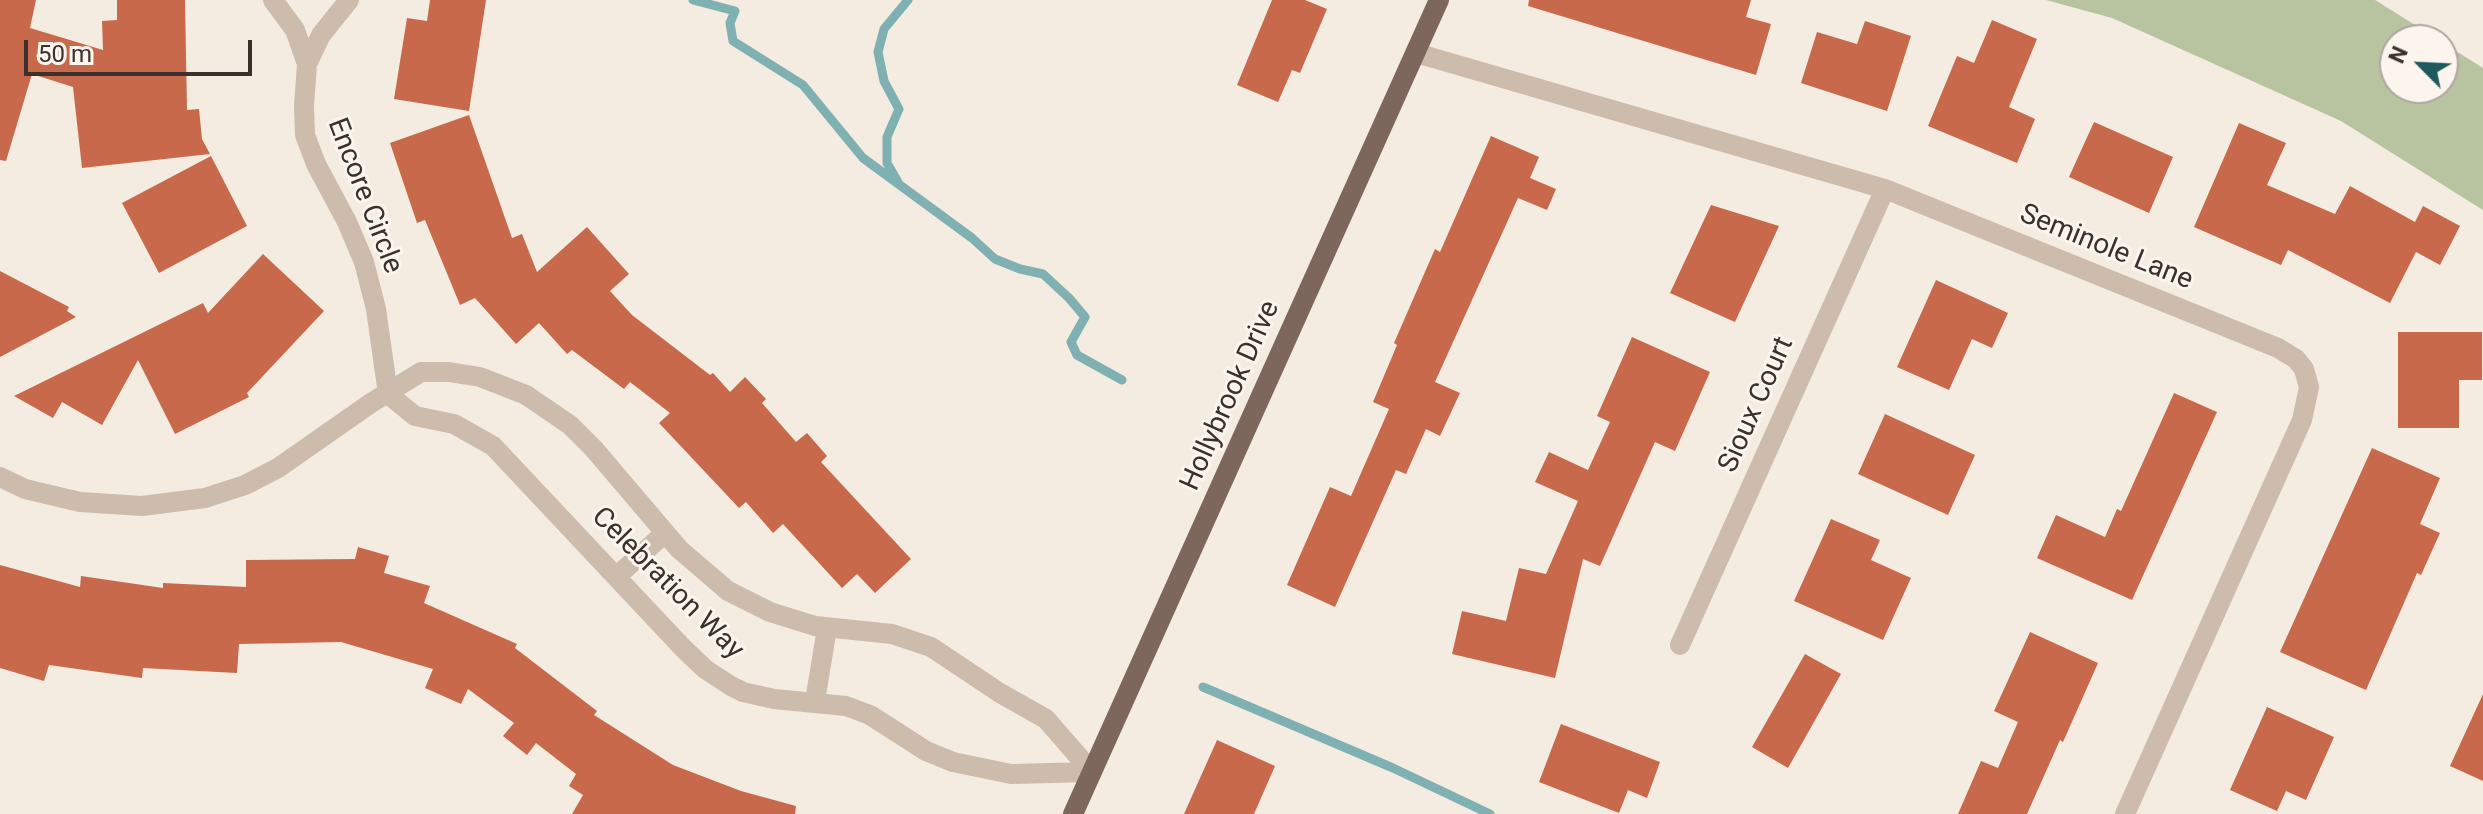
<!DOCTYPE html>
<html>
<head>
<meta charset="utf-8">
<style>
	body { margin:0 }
	#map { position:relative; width:2483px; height:814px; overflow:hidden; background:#f4ebe1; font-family:Roboto,sans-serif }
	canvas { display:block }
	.north { position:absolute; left:2379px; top:24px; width:80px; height:80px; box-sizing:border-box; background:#fbf5ee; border:2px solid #aea6a0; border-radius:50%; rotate:294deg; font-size:22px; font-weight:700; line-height:32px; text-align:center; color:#3b302b }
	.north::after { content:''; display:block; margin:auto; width:28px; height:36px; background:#1f5a5e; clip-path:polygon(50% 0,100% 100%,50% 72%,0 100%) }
	.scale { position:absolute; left:24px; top:40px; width:228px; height:36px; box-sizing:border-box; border:4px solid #3b302b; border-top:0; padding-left:10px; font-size:24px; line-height:28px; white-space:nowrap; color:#3b302b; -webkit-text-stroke:6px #fbf5ee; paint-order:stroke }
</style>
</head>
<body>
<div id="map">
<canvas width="2483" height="814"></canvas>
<div class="north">N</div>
<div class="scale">50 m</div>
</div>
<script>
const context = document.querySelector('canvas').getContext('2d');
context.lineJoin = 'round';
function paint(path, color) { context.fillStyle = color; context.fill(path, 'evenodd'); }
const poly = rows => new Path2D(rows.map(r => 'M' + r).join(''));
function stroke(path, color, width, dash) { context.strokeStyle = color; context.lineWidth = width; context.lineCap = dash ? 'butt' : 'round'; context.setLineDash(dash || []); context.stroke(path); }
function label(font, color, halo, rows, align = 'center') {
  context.font = font + ' Roboto,sans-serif'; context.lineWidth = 6; context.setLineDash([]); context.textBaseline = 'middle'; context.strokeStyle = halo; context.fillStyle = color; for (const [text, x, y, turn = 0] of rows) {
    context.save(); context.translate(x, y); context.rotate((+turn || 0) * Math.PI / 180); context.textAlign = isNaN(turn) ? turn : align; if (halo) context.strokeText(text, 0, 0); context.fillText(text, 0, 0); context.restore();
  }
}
paint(poly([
	[2046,0,2375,0,2439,40,2395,40,2395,88,2443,88,2443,43,2483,68,2483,210,2341,121,2112,18]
]), '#b8c4a0');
stroke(poly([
	[693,0,735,11,730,23,733,41,803,85,863,158,972,238,995,259,1020,269,1043,274,1069,298,1085,317,1071,342,1077,355,1122,380],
	[898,182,887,163,887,137,899,109,884,81,878,52,884,29,908,0],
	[1203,687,1393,768,1490,814]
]), '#7fb0b2', 9);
paint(poly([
	[0,0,36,0,30,28,103,50,102,21,117,20,117,0,185,0,187,110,199,109,202,139,210,154,82,168,73,87,32,74,6,161,0,160],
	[430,0,486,0,469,111,394,99,407,18,427,21],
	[1272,0,1305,0,1327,9,1300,73,1292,70,1278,102,1237,85],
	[1529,0,1751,0,1746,17,1771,24,1756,75,1528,6],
	[1992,20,2037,39,2009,107,2035,119,2017,163,1928,126,1957,56,1974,63],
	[1865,21,1911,36,1887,111,1801,83,1817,32,1857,44],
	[469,115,512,238,522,234,537,272,587,227,629,274,610,291,632,315,710,375,713,373,730,392,745,377,766,399,762,403,796,442,807,433,827,456,821,462,911,559,875,593,857,574,842,588,783,524,773,533,746,502,739,508,659,423,670,413,630,382,624,389,572,350,567,354,539,323,516,344,475,298,460,305,425,220,417,223,390,143],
	[2094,122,2173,157,2149,213,2069,177],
	[2239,123,2286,143,2267,185,2335,214,2350,186,2415,222,2423,206,2460,226,2440,265,2416,252,2390,303,2288,250,2281,265,2194,227],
	[1491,136,1539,157,1530,178,1556,189,1547,210,1518,198,1435,382,1460,393,1440,436,1426,429,1406,474,1396,470,1335,607,1287,585,1330,487,1351,496,1389,409,1373,402,1397,345,1394,343,1435,249,1440,252],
	[211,156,247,226,159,273,122,203],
	[1711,205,1779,226,1735,322,1670,293],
	[263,254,324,311,247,393,249,397,175,434,138,360,102,425,62,402,53,418,14,396,203,303,208,313],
	[0,271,69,307,67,311,76,317,0,357],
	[1936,280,2008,313,1992,348,1972,339,1949,390,1897,367],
	[2398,332,2482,332,2482,380,2459,380,2459,428,2398,428],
	[1632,337,1710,372,1675,451,1655,442,1600,566,1583,559,1555,678,1452,654,1462,611,1506,621,1519,568,1546,574,1578,501,1535,482,1549,452,1588,470,1610,422,1597,416],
	[2174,393,2217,412,2132,600,2037,558,2056,515,2105,537,2117,509,2121,511],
	[1885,414,1975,455,1948,515,1858,474],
	[2372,448,2440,478,2420,524,2440,533,2421,575,2417,573,2366,690,2280,652],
	[1831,519,1880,540,1871,560,1911,578,1883,640,1794,601],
	[358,547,389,556,384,573,430,586,424,603,517,644,515,648,597,711,594,715,673,765,741,791,796,806,795,814,572,814,583,795,569,786,576,774,536,743,527,755,503,736,514,723,468,689,461,704,425,688,433,669,341,642,239,644,237,673,143,668,142,678,49,665,44,681,0,668,0,565,80,587,81,576,163,588,163,583,246,587,246,560,355,559],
	[2030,632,2098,663,2063,742,2060,740,2027,814,1958,814,1981,761,1998,768,2018,722,1994,711],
	[1805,654,1841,674,1788,768,1752,747],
	[2483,694,2483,781,2450,766],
	[2267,707,2334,737,2306,800,2286,791,2277,811,2230,790],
	[1561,724,1660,762,1647,798,1628,790,1619,813,1539,782],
	[1217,740,1275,766,1254,814,1184,814]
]), '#c8694b');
stroke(poly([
	[273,0,295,30,307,64,321,35,349,0],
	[1416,53,1885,189,2278,348,2296,359,2304,369,2309,387,2302,420,2125,814],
	[307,64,304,106,305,135,316,164,347,222,364,262,376,309,388,394],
	[0,477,25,489,80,502,142,506,205,498,245,485,278,468,371,403,421,372,449,372,480,377,526,395,570,425,594,449,679,549,728,591,770,612,815,626,892,634,931,647,1000,693,1046,719,1092,772,1011,774,953,762,926,751,870,715,846,706,774,699,743,692,731,686,705,669,683,648,493,446,454,424,415,416,388,394],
	[617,576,665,533],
	[1680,645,1885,189],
	[815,701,827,628]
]), '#cdbbac', 20);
stroke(poly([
	[1073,814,1439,0]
]), '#7d675c', 20);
label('28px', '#3b302b', '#fbf5ee', [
	["Encore Circle",364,196,69],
	["Seminole Lane",2106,248,22],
	["Hollybrook Drive",1231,396,-66],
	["Sioux Court",1757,405,-66],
	["Celebration Way",667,584,45]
]);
</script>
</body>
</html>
